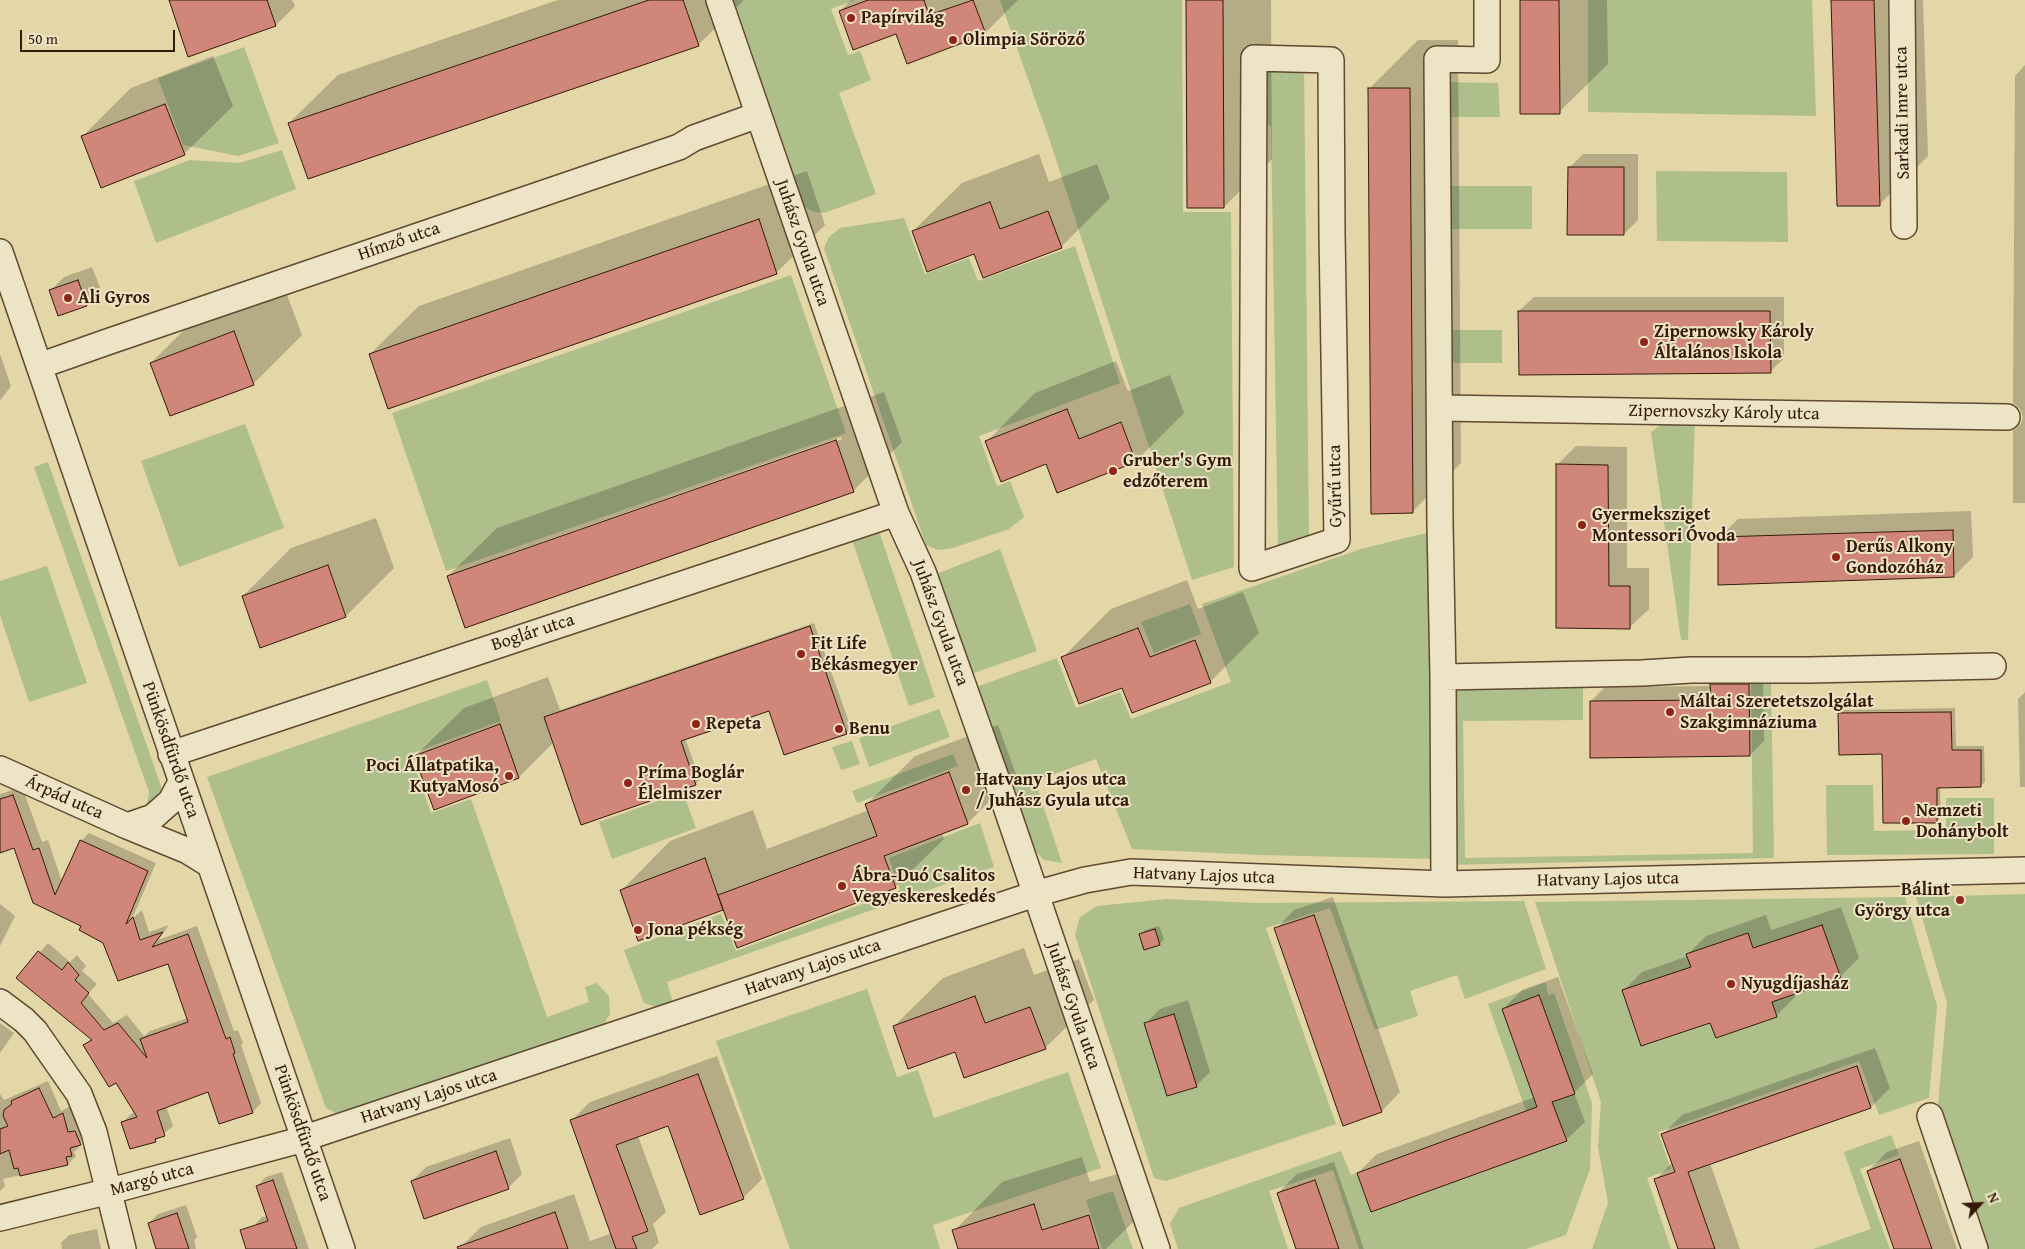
<!DOCTYPE html>
<html>
<head>
<meta charset="utf-8">
<style>
	body { margin:0 }
	#map { position:relative; width:2025px; height:1249px; overflow:hidden; background:#e3d6a7; font-family:"Gentium Book Plus",serif }
	canvas { display:block }
	.north { position:absolute; left:1955px; top:1179px; width:50px; height:50px; -webkit-text-stroke:4px #ede4c6; paint-order:stroke; rotate:65deg; font-size:14px; font-weight:700; line-height:20px; text-align:center; color:#351a0a }
	.north::after { content:''; display:block; margin:auto; width:18px; height:22px; background:#351a0a; clip-path:polygon(50% 0,100% 100%,50% 72%,0 100%) }
	.scale { position:absolute; left:20px; top:30px; width:155px; height:22px; box-sizing:border-box; border:2px solid #351a0a; border-top:0; padding-left:6px; font-size:15px; line-height:18px; white-space:nowrap; color:#351a0a; -webkit-text-stroke:4px #ede4c6; paint-order:stroke }
</style>
</head>
<body>
<div id="map">
<canvas width="2025" height="1249"></canvas>
<div class="north">N</div>
<div class="scale">50 m</div>
</div>
<script>
const context = document.querySelector('canvas').getContext('2d');
context.lineJoin = 'round';
function paint(path, color) { context.fillStyle = color; context.fill(path, 'evenodd'); }
const poly = rows => new Path2D(rows.map(r => 'M' + r).join(''));
function stroke(path, color, width, dash) { context.strokeStyle = color; context.lineWidth = width; context.lineCap = dash ? 'butt' : 'round'; context.setLineDash(dash || []); context.stroke(path); }
function label(font, color, halo, rows, align = 'center') {
  context.font = font + ' "Gentium Book Plus",serif'; context.lineWidth = 4; context.setLineDash([]); context.textBaseline = 'middle'; context.strokeStyle = halo; context.fillStyle = color; for (const [text, x, y, turn = 0] of rows) {
    context.save(); context.translate(x, y); context.rotate((+turn || 0) * Math.PI / 180); context.textAlign = isNaN(turn) ? turn : align; if (halo) context.strokeText(text, 0, 0); context.fillText(text, 0, 0); context.restore();
  }
}
paint(poly([
	[734,0,855,0,831,9,848,55,860,51,871,80,839,93,876,194,824,213,814,212,805,207],
	[1000,0,1182,0,1183,212,1231,212,1234,567,1192,580,1051,144],
	[1588,0,1812,0,1816,116,1588,112],
	[244,47,279,143,238,156,183,145,158,78],
	[1304,65,1309,543,1278,552,1271,128,1258,110,1258,71],
	[1440,82,1498,83,1500,117,1441,117],
	[282,150,296,189,156,243,134,181,190,160,239,163],
	[1656,171,1787,172,1788,242,1657,241],
	[1451,186,1532,186,1532,229,1451,229],
	[904,218,925,274,969,258,978,281,1075,246,1120,383,979,436,997,486,1010,481,1024,517,1009,529,953,548,938,550,926,545,824,248,829,237,840,228],
	[791,275,846,433,446,571,392,413],
	[1442,330,1502,330,1502,363,1442,363],
	[1669,416,1695,417,1688,640,1681,640,1651,432,1662,424],
	[245,424,284,528,179,567,141,461],
	[48,462,163,792,146,810,149,792,34,467],
	[879,531,935,697,909,706,852,540],
	[1430,532,1434,859,1259,855,1132,849,1096,759,1035,781,1062,863,1044,860,1032,847,973,688,1057,658,1076,708,1120,692,1131,719,1231,682,1202,604,1361,549],
	[1000,549,1037,651,968,675,934,575],
	[47,566,87,683,29,702,0,615,0,581],
	[1190,604,1201,634,1154,653,1141,622],
	[487,680,501,721,410,754,431,813,471,799,547,1017,589,1002,585,987,597,983,609,996,610,1014,599,1032,344,1117,326,1108,207,777],
	[1771,681,1774,858,1444,865,1447,689,1583,688,1583,720,1463,721,1465,858,1753,853,1751,682],
	[939,709,950,737,869,767,859,738],
	[852,741,860,764,841,770,832,747],
	[953,754,958,766,857,803,852,791],
	[1826,785,1873,785,1874,831,1946,830,1946,798,1994,798,1994,854,1827,855],
	[683,792,696,828,612,859,599,822],
	[980,823,994,867,667,982,673,1003,656,1007,644,1003,624,950,721,914,736,951,900,890,889,858],
	[2025,894,2025,1249,1983,1249,1937,1115,1947,1003,1916,897],
	[1905,897,1937,1006,1929,1098,1879,1115,1859,1061,1658,1132,1671,1169,1647,1178,1671,1249,1592,1249,1608,1203,1598,1147,1601,1102,1535,902],
	[1167,899,1257,903,1524,901,1546,969,1465,999,1457,975,1410,991,1418,1016,1375,1030,1330,908,1266,928,1336,1124,1166,1181,1154,1178,1075,935,1080,917,1097,906],
	[1546,982,1548,995,1554,993,1592,1103,1590,1169,1566,1235,1526,1249,1359,1249,1333,1170,1269,1191,1288,1249,1178,1249,1170,1224,1179,1208,1341,1151,1351,1175,1526,1111,1488,1004],
	[867,989,897,1077,918,1070,934,1118,1068,1072,1101,1168,933,1225,940,1249,790,1249,716,1041],
	[1891,1135,1899,1155,1860,1169,1890,1249,1813,1249,1871,1229,1844,1152],
	[1113,1191,1133,1249,1102,1249,1086,1200]
]), '#afbf8b');
paint(poly([
	[170,0,292,0,295,6,276,25,189,55],
	[558,0,744,0,698,45,289,123,338,75],
	[851,0,1018,0,985,33,897,33,840,11],
	[1187,0,1271,0,1272,159,1224,207],
	[1521,0,1607,0,1608,64,1559,112],
	[1832,0,1923,0,1928,156,1880,204],
	[1418,40,1458,40,1461,463,1412,512,1369,89],
	[213,56,233,106,184,154,82,137,131,88],
	[2025,65,2025,503,2013,503,2013,431,2021,423,2023,417,2020,409,2013,403,2015,76],
	[1039,154,1049,182,1097,164,1110,198,1061,247,974,253,913,231,962,183],
	[1583,154,1638,154,1638,220,1624,234,1569,168],
	[807,171,825,225,776,273,370,354,419,306],
	[92,267,101,290,86,304,50,291,64,277],
	[283,284,302,335,253,384,151,363,200,314],
	[1534,297,1784,297,1784,358,1770,372,1519,311],
	[0,354,11,386,0,401],
	[1116,361,1128,391,1170,375,1184,413,1136,461,1057,492,1046,463,987,441,1035,393],
	[884,392,902,442,853,491,448,576,497,528],
	[841,437,842,439,505,557,505,555],
	[1576,446,1627,447,1627,568,1649,568,1649,609,1630,627,1557,627,1557,465],
	[1971,511,1973,557,1954,576,1719,538,1738,519],
	[376,518,394,568,346,616,243,596,291,548],
	[1187,580,1198,609,1243,592,1259,633,1211,681,1132,711,1123,686,1062,658,1111,609],
	[814,623,851,728,846,733,769,709,685,738,700,780,695,784,554,742,519,777,415,756,464,708,548,677,560,710],
	[1726,671,1763,671,1764,741,1750,755,1591,701,1605,687,1712,686],
	[2025,692,2025,787,2020,787,2018,699],
	[1955,708,1956,746,1984,746,1985,782,1980,786,1940,787,1941,817,1936,821,1883,753,1839,714,1844,710],
	[998,725,1016,774,968,823,942,833,944,839,895,887,722,909,622,890,670,841,753,810,767,849,869,810,867,804,915,756],
	[22,787,42,842,48,840,62,882,81,841,89,833,156,863,132,919,142,910,149,932,169,925,158,940,197,926,234,1031,238,1030,243,1043,241,1045,261,1103,253,1112,220,1123,209,1091,166,1106,173,1126,155,1141,123,1122,131,1114,136,1112,116,1081,85,1045,92,1038,18,978,48,943,70,962,77,955,86,966,82,971,97,984,88,994,113,1023,127,1015,144,1036,150,1031,188,1018,169,963,104,942,83,926,34,902,15,847,0,852,0,794],
	[1333,897,1400,1092,1382,1111,1276,929,1294,910],
	[0,904,15,916,0,946],
	[1841,907,1859,958,1840,977,1794,993,1795,997,1776,1016,1711,1021,1623,991,1642,972,1688,956,1688,954,1706,936,1766,915,1771,930],
	[1159,926,1164,939,1160,944,1145,948,1140,935,1145,930],
	[1024,948,1034,975,1079,959,1094,1000,1045,1048,956,1051,894,1026,943,978],
	[1558,977,1593,1074,1574,1093,1585,1122,1566,1140,1358,1173,1377,1154,1535,1097,1503,1009,1522,990],
	[1188,1000,1210,1072,1196,1086,1146,1023,1160,1009],
	[0,1023,14,1033,0,1053],
	[1875,1048,1890,1088,1871,1107,1710,1163,1740,1249,1679,1249,1655,1180,1673,1162,1663,1134,1682,1115],
	[717,1056,762,1179,743,1198,668,1125,638,1136,666,1212,653,1224,659,1242,652,1249,464,1249,462,1246,481,1227,574,1194,590,1241,612,1233,571,1121,590,1102],
	[48,1081,61,1111,71,1106,76,1124,83,1124,89,1136,79,1144,79,1147,74,1152,76,1156,68,1164,3,1179,5,1186,0,1191,0,1094,4,1100],
	[510,1138,522,1174,508,1188,412,1181,426,1167],
	[1919,1141,1957,1249,1896,1249,1868,1171,1887,1152],
	[1082,1157,1090,1182,1137,1168,1149,1206,1106,1249,959,1249,954,1231,1002,1182],
	[1334,1162,1364,1249,1297,1249,1278,1193,1297,1174],
	[282,1172,309,1249,261,1249,253,1227,262,1217,268,1216,257,1186,266,1177],
	[186,1205,197,1237,194,1240,196,1249,158,1249,149,1223,158,1214],
	[97,1229,101,1249,62,1249,61,1243,69,1235]
]), '#0003');
const building = poly([
	[169,0,267,0,276,26,188,57,169,0],
	[649,0,683,0,699,46,308,179,288,123,649,0],
	[868,0,924,0,929,15,973,0,986,34,907,64,896,34,853,50,839,11,868,0],
	[1186,0,1223,0,1224,208,1187,208,1186,0],
	[1520,0,1559,0,1560,114,1520,114,1520,0],
	[1831,0,1874,0,1880,206,1837,206,1831,0],
	[1368,88,1410,88,1413,513,1371,514,1368,88],
	[165,104,185,155,101,188,81,136,165,104],
	[1568,167,1624,167,1624,235,1567,235,1568,167],
	[990,202,1000,229,1048,211,1062,248,983,278,974,254,927,272,912,231,990,202],
	[759,219,777,274,388,409,369,354,759,219],
	[78,280,87,306,58,316,49,290,78,280],
	[1518,311,1770,311,1771,373,1519,375,1518,311],
	[234,331,254,385,170,416,150,363,234,331],
	[1067,409,1079,439,1121,422,1136,462,1057,493,1046,464,1001,482,985,441,1067,409],
	[836,440,854,492,465,628,447,576,836,440],
	[1556,464,1608,465,1609,586,1630,586,1630,629,1556,628,1556,464],
	[1953,530,1954,577,1718,585,1718,537,1953,530],
	[328,565,346,617,260,648,242,596,328,565],
	[810,626,847,734,784,755,769,711,681,741,696,785,581,825,544,717,810,626],
	[1138,628,1150,657,1195,640,1211,683,1132,713,1122,688,1079,704,1061,657,1138,628],
	[1710,684,1749,684,1750,756,1590,758,1590,701,1711,700,1710,684],
	[1951,712,1952,750,1981,750,1981,787,1937,788,1937,823,1883,823,1882,754,1839,755,1838,713,1951,712],
	[500,724,519,778,434,810,414,756,500,724],
	[949,772,968,824,884,856,896,888,737,948,718,895,877,836,865,804,949,772],
	[13,795,33,850,39,848,55,895,80,840,148,871,126,924,133,917,140,940,163,932,152,947,188,934,226,1039,230,1037,235,1053,233,1054,253,1113,219,1124,208,1092,157,1111,165,1136,155,1139,156,1142,130,1149,121,1122,137,1117,116,1083,109,1087,83,1045,92,1040,16,978,38,951,62,970,68,962,79,975,75,980,89,993,81,1003,104,1030,118,1023,147,1058,140,1039,188,1022,168,964,118,981,103,943,79,930,81,926,33,903,14,848,0,853,0,799,13,795],
	[705,858,723,910,638,941,620,890,705,858],
	[1314,915,1382,1112,1343,1126,1274,928,1314,915],
	[1822,925,1841,978,1772,1002,1777,1017,1716,1038,1710,1023,1641,1046,1622,990,1691,967,1686,954,1748,933,1753,948,1822,925],
	[1155,929,1160,945,1144,950,1139,934,1155,929],
	[1539,995,1575,1094,1552,1102,1567,1141,1371,1212,1357,1173,1537,1107,1502,1009,1539,995],
	[975,996,985,1023,1030,1007,1046,1049,964,1078,955,1052,908,1069,893,1026,975,996],
	[1174,1014,1197,1087,1167,1096,1144,1023,1174,1014],
	[1857,1066,1871,1108,1688,1172,1715,1249,1678,1249,1654,1179,1675,1172,1661,1134,1857,1066],
	[698,1074,744,1199,700,1215,668,1126,616,1145,648,1231,632,1237,637,1249,616,1249,570,1120,698,1074],
	[39,1088,53,1118,63,1113,68,1132,75,1131,81,1145,70,1148,72,1156,66,1157,68,1165,20,1176,18,1168,14,1169,9,1150,0,1154,0,1129,8,1126,3,1116,4,1110,12,1104,11,1101,39,1088],
	[496,1151,509,1189,424,1219,411,1181,496,1151],
	[1900,1159,1932,1249,1894,1249,1867,1171,1900,1159],
	[273,1180,297,1249,246,1249,240,1230,268,1221,256,1186,273,1180],
	[1315,1180,1339,1249,1296,1249,1277,1193,1315,1180],
	[1034,1204,1042,1230,1089,1215,1099,1249,958,1249,952,1230,1034,1204],
	[555,1212,568,1249,458,1249,457,1247,555,1212],
	[177,1213,189,1249,156,1249,148,1223,177,1213]
]);
paint(building, '#d0877a');
stroke(building, '#351a0a', 1);
const minor = poly([
	[719,0,896,513,923,572,1000,789,1157,1249],
	[1902,0,1904,226],
	[1254,58,1331,60,1332,233,1337,540,1252,568,1254,58],
	[0,252,342,1249],
	[39,366,110,341,679,147,694,138,758,115],
	[1440,408,2007,417],
	[1443,677,1642,673,1691,670,1809,670,1993,666],
	[171,754,896,513],
	[0,769,127,826,188,851,209,864],
	[127,826,153,817,171,801,181,782],
	[1444,884,1443,677,1440,524,1437,59,1487,60,1487,0],
	[0,1002,24,1020,35,1031,79,1094,94,1132,123,1249],
	[1930,1116,1975,1249],
	[0,1218,110,1191,293,1142,1035,894,1085,880,1131,872,1444,884,2025,870]
]);
stroke(minor, '#604931', 28);
stroke(minor, '#ede4c6', 25);
for (const [x, y, r, color] of [
	[851,18,5,"#8f2418"],
	[953,40,5,"#8f2418"],
	[68,298,5,"#8f2418"],
	[1644,342,5,"#8f2418"],
	[1113,471,5,"#8f2418"],
	[1582,525,5,"#8f2418"],
	[1836,557,5,"#8f2418"],
	[801,654,5,"#8f2418"],
	[1670,712,5,"#8f2418"],
	[696,724,5,"#8f2418"],
	[839,729,5,"#8f2418"],
	[509,776,5,"#8f2418"],
	[628,783,5,"#8f2418"],
	[966,790,5,"#8f2418"],
	[1906,821,5,"#8f2418"],
	[842,886,5,"#8f2418"],
	[1960,900,5,"#8f2418"],
	[638,930,5,"#8f2418"],
	[1731,984,5,"#8f2418"]
]) { const dot = new Path2D(); dot.arc(x, y, r, 0, 2 * Math.PI); context.fillStyle = color; context.fill(dot); stroke(dot, '#ede4c6', 2); }
label('bold 18px', '#351a0a', '#ede4c6', [
	["Papírvilág",861,18],
	["Olimpia Söröző",963,40],
	["Ali Gyros",78,298],
	["Zipernowsky Károly",1654,332],
	["Általános Iskola",1654,353],
	["Gruber's Gym",1123,461],
	["edzőterem",1123,482],
	["Gyermeksziget",1592,515],
	["Montessori Óvoda",1592,536],
	["Derűs Alkony",1846,547],
	["Gondozóház",1846,568],
	["Fit Life",811,644],
	["Békásmegyer",811,665],
	["Máltai Szeretetszolgálat",1680,702],
	["Szakgimnáziuma",1680,723],
	["Repeta",706,724],
	["Benu",849,729],
	["Poci Állatpatika,",499,766,"right"],
	["KutyaMosó",499,787,"right"],
	["Príma Boglár",638,773],
	["Élelmiszer",638,794],
	["Hatvany Lajos utca",976,780],
	["/ Juhász Gyula utca",976,801],
	["Nemzeti",1916,811],
	["Dohánybolt",1916,832],
	["Ábra-Duó Csalitos",852,876],
	["Vegyeskereskedés",852,897],
	["Bálint",1950,890,"right"],
	["György utca",1950,911,"right"],
	["Jona pékség",648,930],
	["Nyugdíjasház",1741,984]
], 'left');
label('18px', '#351a0a', '#ede4c6', [
	["Sarkadi Imre utca",1903,113,-91],
	["Hímző utca",399,242,-19],
	["Juhász Gyula utca",802,243,71],
	["Zipernovszky Károly utca",1724,413,1],
	["Gyűrű utca",1336,486,-91],
	["Juhász Gyula utca",940,623,70],
	["Boglár utca",533,633,-18],
	["Pünkösdfürdő utca",170,750,71],
	["Árpád utca",64,798,24],
	["Hatvany Lajos utca",1204,876,2],
	["Hatvany Lajos utca",1608,880,-1],
	["Hatvany Lajos utca",813,968,-19],
	["Juhász Gyula utca",1073,1006,71],
	["Hatvany Lajos utca",429,1097,-18],
	["Pünkösdfürdő utca",302,1133,71],
	["Margó utca",152,1180,-15]
]);
</script>
</body>
</html>
